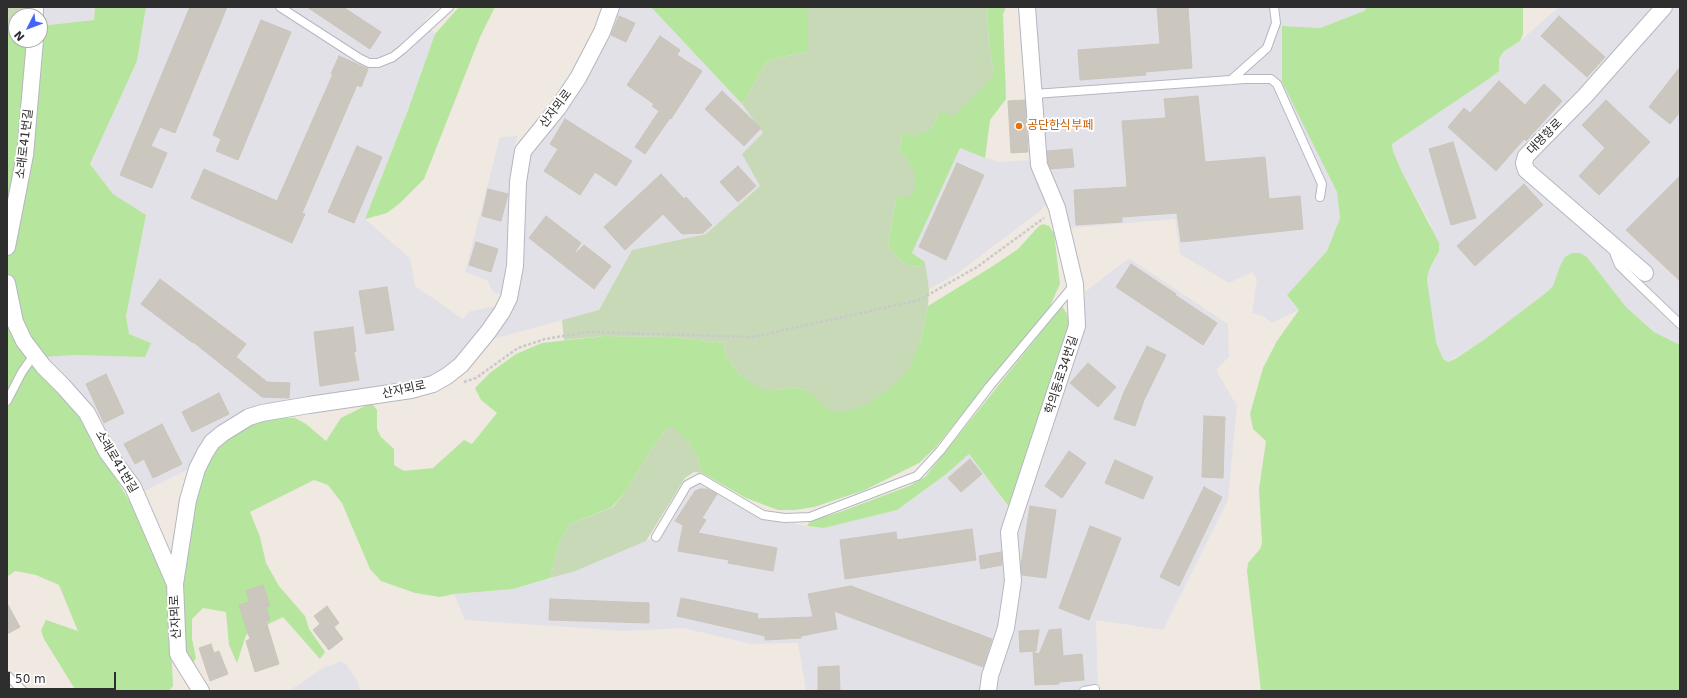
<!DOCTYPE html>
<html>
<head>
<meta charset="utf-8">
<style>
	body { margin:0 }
	#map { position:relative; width:1687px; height:698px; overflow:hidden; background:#efe9e1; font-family:"DejaVu Sans",sans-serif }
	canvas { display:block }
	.frame { position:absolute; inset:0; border:8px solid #2e2e2e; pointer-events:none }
	.north { position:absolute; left:8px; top:8px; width:40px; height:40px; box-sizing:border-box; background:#fff; border:1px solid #ababab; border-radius:50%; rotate:228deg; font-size:11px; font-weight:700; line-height:16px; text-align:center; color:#2e2e2e }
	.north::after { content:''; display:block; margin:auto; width:14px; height:18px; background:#4264fb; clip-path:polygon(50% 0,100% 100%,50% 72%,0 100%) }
	.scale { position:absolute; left:8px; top:672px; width:108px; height:18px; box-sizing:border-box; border:2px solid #2e2e2e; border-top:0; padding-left:5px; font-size:12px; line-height:14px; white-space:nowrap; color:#2e2e2e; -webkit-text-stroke:3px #fff; paint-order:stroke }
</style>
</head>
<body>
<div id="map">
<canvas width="1687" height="698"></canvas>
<div class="frame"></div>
<div class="north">N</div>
<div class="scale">50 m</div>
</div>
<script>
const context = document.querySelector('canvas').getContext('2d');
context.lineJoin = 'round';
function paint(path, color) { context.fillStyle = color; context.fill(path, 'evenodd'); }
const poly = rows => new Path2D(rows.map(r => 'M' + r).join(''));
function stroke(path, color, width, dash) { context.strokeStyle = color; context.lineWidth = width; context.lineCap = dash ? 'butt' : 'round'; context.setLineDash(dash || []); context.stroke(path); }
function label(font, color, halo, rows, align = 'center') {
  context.font = font + ' "DejaVu Sans","Noto Sans KR",sans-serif'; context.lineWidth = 4; context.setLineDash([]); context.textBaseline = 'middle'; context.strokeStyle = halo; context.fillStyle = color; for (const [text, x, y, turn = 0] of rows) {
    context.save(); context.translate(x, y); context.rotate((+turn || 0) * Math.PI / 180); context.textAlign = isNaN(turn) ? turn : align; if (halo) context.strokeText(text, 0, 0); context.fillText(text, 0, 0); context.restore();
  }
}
paint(poly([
	[41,7,95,7,94,20,41,26],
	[146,7,438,7,424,21,435,34,408,110,365,219,410,258,415,286,463,319,470,311,497,306,485,327,444,373,427,381,248,413,191,468,141,493,39,357,75,355,151,343,129,334,126,316,146,216,113,194,90,164,137,61],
	[618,7,651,7,742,104,763,133,760,186,706,234,632,250,599,310,493,339,524,201,528,160,531,151,584,85],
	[1033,7,1367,7,1364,11,1319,28,1282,26,1320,157,1337,192,1340,218,1327,251,1287,295,1299,310,1272,323,1263,316,1252,313,1257,279,1252,272,1229,283,1180,254,1175,219,1069,228,1046,169],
	[1559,7,1680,7,1680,345,1654,332,1626,307,1587,257,1580,253,1572,253,1565,258,1553,286,1547,292,1485,339,1448,362,1443,359,1436,342,1428,293,1427,280,1429,270,1436,258,1431,224,1401,170,1393,151,1392,144,1499,71,1499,59,1503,52,1520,41],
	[518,136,514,147,507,275,503,295,493,292,488,281,465,272,500,137],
	[960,148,998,162,1031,160,1047,203,1040,211,958,273,929,289,925,262,912,253],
	[1129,258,1228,324,1229,357,1216,370,1237,406,1228,500,1163,630,1096,620,1098,691,806,691,798,643,752,644,683,628,625,631,465,620,454,594,513,589,573,572,629,547,656,537,687,485,700,478,763,515,804,526,824,528,897,510,945,475,969,454,1014,515,1084,324,1085,292],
	[340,661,345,663,357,680,361,691,289,691,326,666,333,665]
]), '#e3e1e8');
paint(poly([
	[95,7,146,7,137,61,90,164,113,194,146,215,126,316,129,334,151,343,145,357,75,355,25,358,77,413,137,514,168,582,173,686,169,691,76,691,44,639,41,630,46,620,78,631,59,585,36,575,21,572,15,571,7,577,7,23,16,20,16,40,40,40,40,26,94,20],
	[459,7,495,7,480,37,424,179,400,203,387,213,365,219,408,110,435,34],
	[651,7,808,7,808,52,777,58,766,63,742,104],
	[987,7,1006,7,1003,14,1006,99,990,120,985,158,960,148,912,253,925,262,919,267,911,266,899,260,888,245,896,198,907,158,899,150,902,134,932,128,939,112,994,73,989,44],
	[1367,7,1523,7,1523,34,1520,41,1503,52,1499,59,1499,71,1490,78,1392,144,1393,151,1401,170,1439,243,1439,251,1429,270,1427,280,1436,342,1443,359,1448,362,1455,359,1485,339,1547,292,1553,286,1560,266,1565,257,1572,253,1580,253,1587,257,1626,307,1654,332,1680,345,1680,691,1261,691,1247,571,1248,563,1260,549,1262,543,1259,489,1266,441,1253,429,1250,414,1263,368,1277,341,1299,310,1287,295,1327,251,1340,218,1337,192,1282,82,1282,26,1320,28,1364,11],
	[1043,224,1049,226,1054,233,1060,284,1049,308,935,448,919,463,865,490,814,507,795,510,778,510,746,498,702,473,698,457,688,442,666,429,652,448,627,490,612,507,570,524,560,541,550,578,513,589,454,594,440,597,415,593,381,581,370,569,342,503,328,485,314,480,250,512,260,537,266,563,279,586,305,616,309,629,325,652,320,659,283,617,246,635,237,663,229,645,226,612,203,608,192,619,192,639,196,658,190,668,183,655,180,590,193,496,210,454,226,436,252,421,282,418,295,418,306,424,326,441,341,418,371,403,377,410,377,429,381,437,394,449,394,465,404,471,433,468,464,440,472,444,497,413,481,400,475,388,491,372,516,354,542,343,604,336,671,337,724,343,725,354,740,375,773,391,791,387,809,391,814,395,920,343,928,306,993,266,1018,249,1039,226],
	[1062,306,1067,314,1070,328,1012,511,969,454,945,475,897,510,824,528,807,526,810,521,840,512,909,486,925,477]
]), '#b6e59e');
paint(poly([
	[7,7,29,7,29,14,16,16,16,20,7,23],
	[808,7,987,7,989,44,994,73,982,89,953,116,939,112,932,128,920,135,902,134,899,150,907,158,915,174,916,187,909,197,896,198,888,245,899,260,911,266,919,267,925,262,929,289,928,306,920,343,908,370,892,387,866,405,840,413,826,408,809,391,791,387,773,391,759,388,740,375,725,354,724,343,671,337,604,336,564,340,562,320,599,310,632,250,706,234,760,186,742,154,763,133,742,104,766,63,777,58,808,52],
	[672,425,688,442,698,457,702,473,694,472,685,478,646,541,573,572,550,578,560,541,570,524,613,507,627,490,652,448,666,429]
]), '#c8d9b8');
const building = poly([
	[190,7,227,7,175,133,160,127,151,146,167,153,152,188,120,175,190,7],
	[307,7,343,7,381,32,370,49,307,7],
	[1157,7,1188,7,1192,68,1145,72,1146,75,1080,80,1078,50,1160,44,1157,7],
	[619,16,635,23,626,42,611,35,619,16],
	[1559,16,1605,57,1587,77,1541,36,1559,16],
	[261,20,291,32,238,160,216,151,221,139,213,135,261,20],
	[660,36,680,50,677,55,702,71,671,119,670,118,645,154,635,147,659,111,652,106,654,104,627,85,660,36],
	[339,56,368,69,361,87,357,85,302,213,305,214,292,243,191,198,204,169,277,201,333,74,331,74,339,56],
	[1680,67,1680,112,1670,124,1649,107,1680,67],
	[1499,81,1525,105,1544,84,1562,101,1526,141,1524,139,1496,171,1448,127,1464,108,1470,113,1499,81],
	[722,91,761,128,744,146,705,109,722,91],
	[1198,96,1205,162,1265,157,1269,199,1300,196,1303,229,1181,242,1177,213,1122,217,1122,222,1076,225,1074,190,1127,187,1122,121,1166,118,1164,99,1198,96],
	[1025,100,1028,152,1011,153,1008,101,1025,100],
	[1606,100,1650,142,1599,195,1579,176,1605,148,1582,125,1606,100],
	[565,119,632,161,616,186,595,172,580,195,544,171,558,149,550,144,565,119],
	[1453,142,1476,218,1451,225,1429,149,1453,142],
	[357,146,382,157,354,223,328,212,357,146],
	[1072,149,1074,167,1051,169,1048,163,1047,151,1072,149],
	[957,163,984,175,946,260,919,247,957,163],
	[738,166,756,186,738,202,720,182,738,166],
	[661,174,684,199,686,197,712,225,703,233,682,234,663,214,625,250,604,227,661,174],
	[1680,176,1680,281,1626,230,1680,176],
	[1524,184,1543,205,1475,266,1457,246,1524,184],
	[488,189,508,194,501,221,482,216,488,189],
	[546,216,581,243,575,252,576,253,584,245,611,266,594,289,529,238,546,216],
	[476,242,498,249,491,272,469,265,476,242],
	[1131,264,1176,294,1175,295,1217,323,1203,345,1116,287,1131,264],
	[160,279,246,344,236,357,267,382,290,383,289,398,262,397,192,341,193,343,141,304,160,279],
	[387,287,394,330,366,334,359,291,387,287],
	[353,327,356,351,354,352,359,380,320,386,314,332,353,327],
	[1147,346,1166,355,1144,400,1135,426,1114,419,1124,392,1147,346],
	[1088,363,1116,387,1098,407,1070,383,1088,363],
	[106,374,124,413,104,423,86,384,106,374],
	[219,393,229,414,192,432,182,412,219,393],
	[1204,416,1225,417,1223,478,1202,477,1204,416],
	[162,424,182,464,153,478,144,459,135,464,124,444,162,424],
	[1069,451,1086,463,1062,498,1045,486,1069,451],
	[970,459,982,474,961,492,948,478,970,459],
	[1115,460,1153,477,1143,499,1105,483,1115,460],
	[1204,487,1222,497,1179,586,1160,577,1204,487],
	[700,489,707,489,717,494,702,518,706,520,698,533,777,548,773,571,728,563,729,560,678,551,683,525,675,521,695,491,700,489],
	[1030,506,1056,510,1046,578,1022,575,1021,565,1030,506],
	[1090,526,1121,538,1089,620,1059,608,1090,526],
	[972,529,976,560,845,579,840,540,896,532,897,540,972,529],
	[1001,552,1002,565,981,569,979,556,1001,552],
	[263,585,270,606,266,607,270,620,266,621,279,664,255,672,246,641,250,639,239,605,250,602,246,591,263,585],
	[851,586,992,639,983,667,834,611,837,629,801,636,801,638,765,640,765,636,677,616,681,598,758,614,757,619,813,617,808,594,851,586],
	[550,599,649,603,649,623,549,620,550,599],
	[7,603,20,627,7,634,7,603],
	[327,606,339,623,334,627,343,639,329,650,313,630,320,624,314,616,327,606],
	[1061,629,1063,656,1082,654,1084,680,1059,682,1059,684,1035,685,1033,652,1039,654,1049,630,1061,629],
	[1039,630,1036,651,1020,652,1019,631,1039,630],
	[211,644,214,653,219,651,228,674,210,681,199,648,211,644],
	[839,666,840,691,818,691,818,667,839,666]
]);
paint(building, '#cbc7bf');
stroke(building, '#cbc5ba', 1);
const service = poly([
	[280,7,359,58,369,63,378,63,393,57,403,49,449,7],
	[1231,80,1267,48,1276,23,1274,7],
	[1034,94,1245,79,1271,79,1277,84,1322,184,1320,197],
	[1614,249,1615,255,1619,265,1630,276,1680,324],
	[7,401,22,372,34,355],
	[656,537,687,485,700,478,763,515,785,518,810,517,917,476,940,451,989,387,1074,285],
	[8,676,23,691],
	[1084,691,1095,689]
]);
const minor = poly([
	[35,16,35,7],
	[7,247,25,155,35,40],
	[1645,273,1526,170,1524,163,1526,156,1585,96,1664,7],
	[7,283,15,322,24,341,43,366,63,386,87,413,107,452,133,487,175,584],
	[201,691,178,654,175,584,188,500,197,469,205,453,212,442,223,433,249,417,262,413,309,405,411,390,433,384,447,376,461,365,488,332,502,312,509,298,515,266,518,182,523,151,558,108,578,78,602,32,611,7],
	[988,691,990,676,1006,628,1013,581,1009,532,1077,326,1075,284,1057,208,1039,165,1027,7]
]);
stroke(service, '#b4b7c1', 10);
stroke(minor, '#b4b7c1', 18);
stroke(poly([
	[464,382,476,378,518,348,545,339,589,332,753,337,919,300,977,267,1044,218]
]), '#c9c9c9', 2.5, [3, 2]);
stroke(service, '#fff', 8);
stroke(minor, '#fff', 16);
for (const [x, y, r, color] of [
	[1019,126,4,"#e8710a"]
]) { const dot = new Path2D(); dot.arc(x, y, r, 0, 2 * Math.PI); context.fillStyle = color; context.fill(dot); stroke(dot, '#fff', 1.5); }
label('12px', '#2e2e2e', '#fff', [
	["산자뫼로",556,109,-53],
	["대명항로",1545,137,-46],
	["소래로41번길",25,144,-83],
	["학의동로34번길",1062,375,-72],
	["산자뫼로",404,390,-12],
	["소래로41번길",116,462,59],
	["산자뫼로",176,617,-93]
]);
label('12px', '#c56008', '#fff', [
	["공단한식부페",1027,126]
], 'left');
</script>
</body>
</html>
